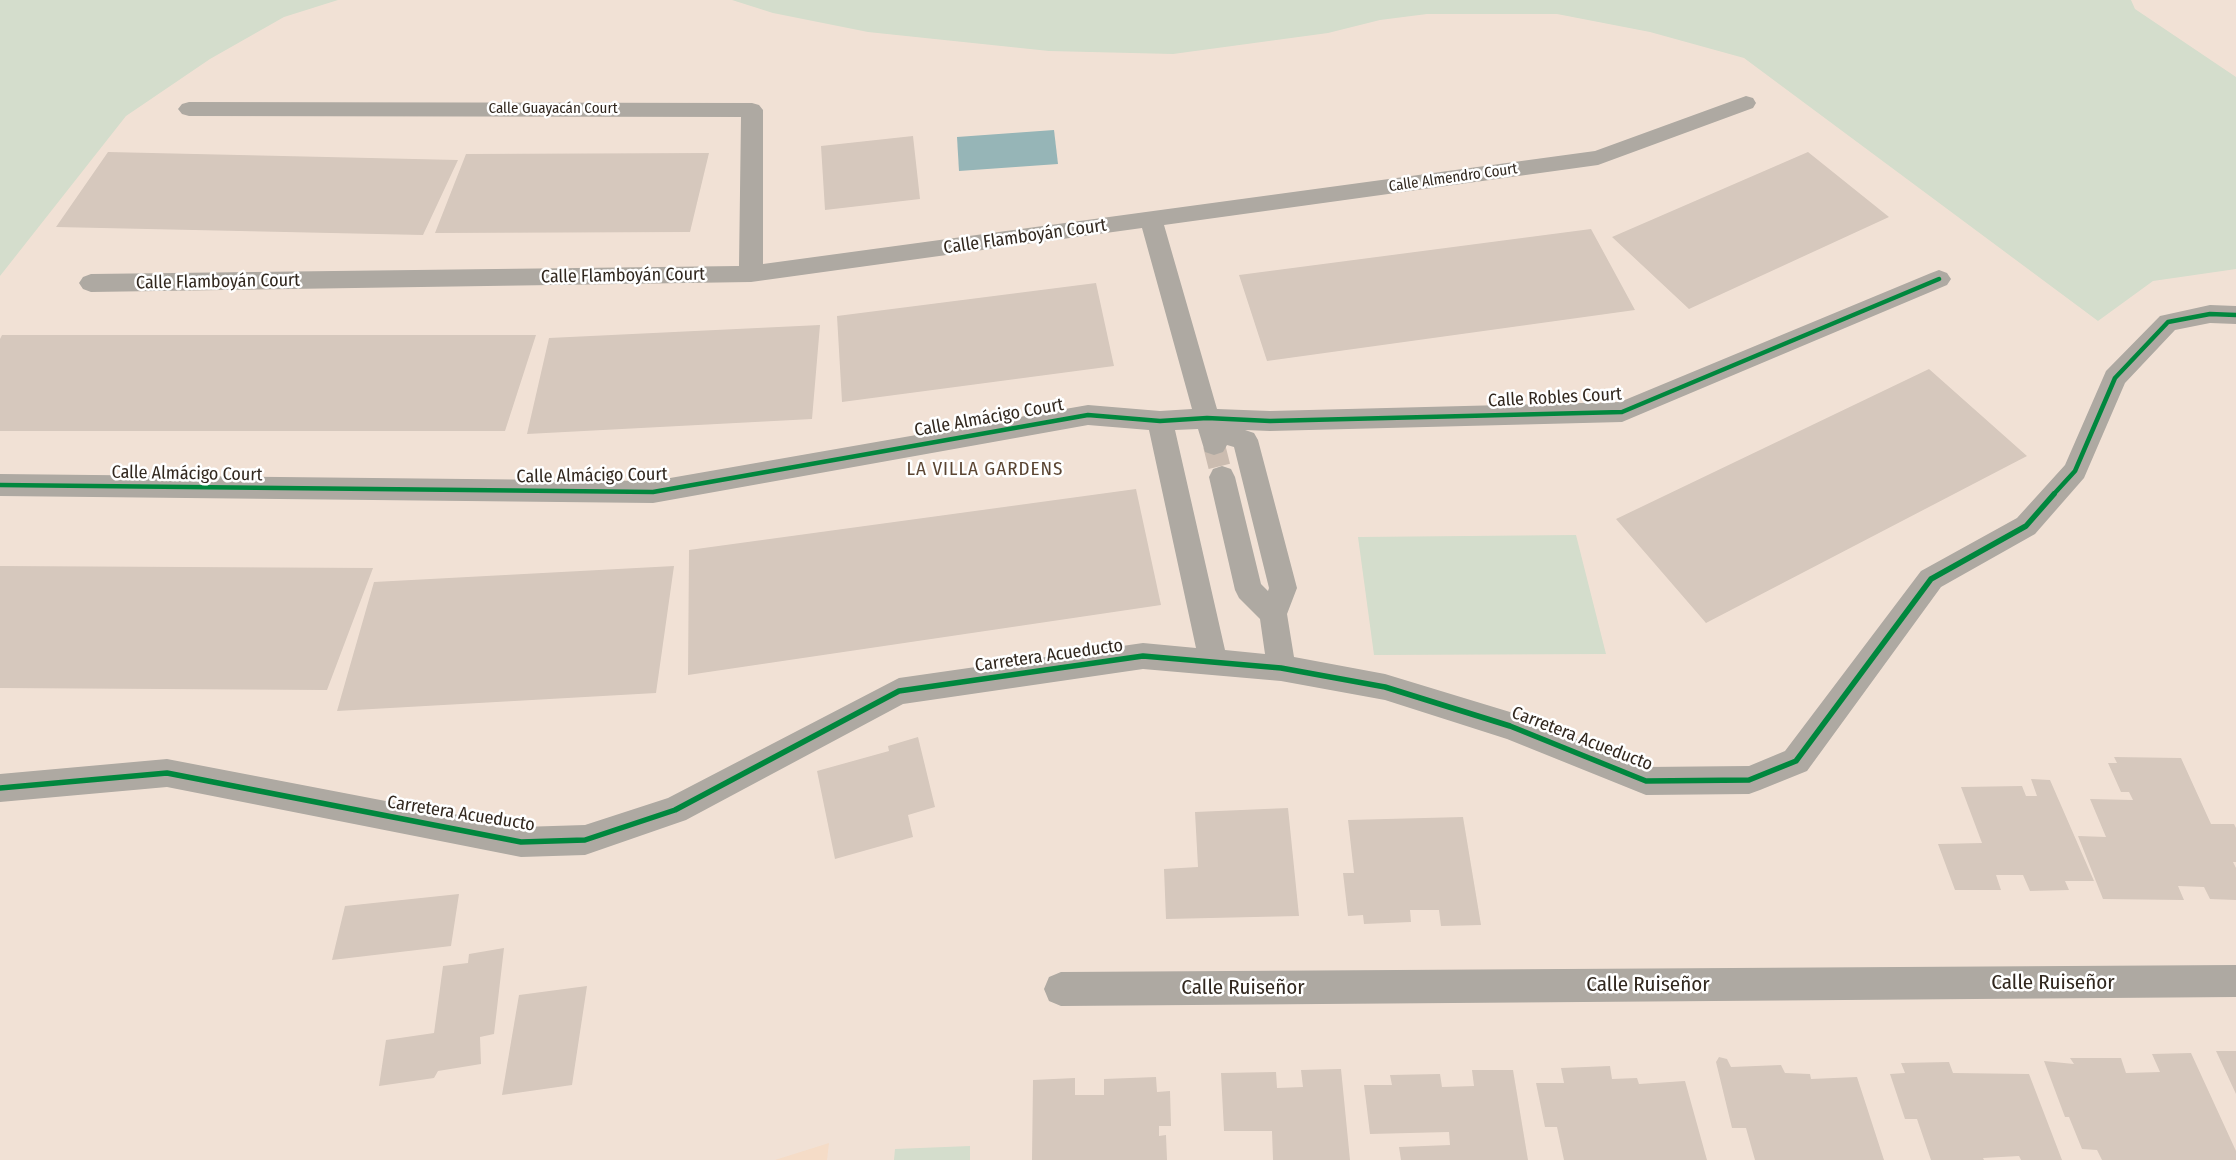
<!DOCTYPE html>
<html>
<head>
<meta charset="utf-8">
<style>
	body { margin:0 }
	canvas { display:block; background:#f1e1d5 }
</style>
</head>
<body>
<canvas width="2236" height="1160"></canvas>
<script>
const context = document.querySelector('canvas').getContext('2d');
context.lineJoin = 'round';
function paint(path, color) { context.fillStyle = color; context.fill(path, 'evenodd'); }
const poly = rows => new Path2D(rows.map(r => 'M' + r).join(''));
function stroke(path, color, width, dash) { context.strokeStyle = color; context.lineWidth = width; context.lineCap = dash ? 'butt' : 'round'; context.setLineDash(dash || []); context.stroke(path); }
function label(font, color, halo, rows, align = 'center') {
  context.font = font + ' "Fira Sans Condensed",sans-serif'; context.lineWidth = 5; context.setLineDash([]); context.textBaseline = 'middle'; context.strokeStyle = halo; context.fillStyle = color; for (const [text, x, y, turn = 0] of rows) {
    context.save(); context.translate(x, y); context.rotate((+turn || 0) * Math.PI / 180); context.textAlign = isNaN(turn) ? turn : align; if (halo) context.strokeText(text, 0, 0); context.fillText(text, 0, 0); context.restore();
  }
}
paint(poly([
	[829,1143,827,1160,775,1160]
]), '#f5dcc7');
paint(poly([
	[0,0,338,0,284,17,210,59,126,116,0,276],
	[732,0,2131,0,2135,9,2236,77,2236,269,2153,281,2098,321,1744,58,1650,32,1557,14,1427,14,1380,20,1328,33,1173,54,1049,51,868,32,773,13],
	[1576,535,1606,654,1374,655,1358,537],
	[970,1146,970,1160,894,1160,895,1149]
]), '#d4ddcc');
paint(poly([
	[1054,130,1058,164,959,171,957,137]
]), '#96b5b7');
paint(poly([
	[913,136,920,199,825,210,821,146],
	[108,152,458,160,423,235,56,227],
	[1808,152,1889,217,1689,309,1612,237],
	[709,153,690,232,435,233,466,154],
	[1591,229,1635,310,1267,361,1239,275],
	[1096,283,1114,366,842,402,837,316],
	[820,325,812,419,527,434,549,338],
	[2,335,536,335,505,431,0,431,0,339],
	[1929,369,2027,456,1706,623,1616,519],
	[1136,489,1161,605,688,675,689,550],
	[0,566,373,568,327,690,0,688],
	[674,566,656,693,337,711,374,582],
	[918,737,935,807,908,815,913,837,835,859,817,771,889,751,888,746],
	[2114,757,2181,758,2211,824,2234,824,2236,828,2236,862,2233,862,2236,868,2236,900,2210,899,2204,887,2178,886,2184,900,2103,899,2078,836,2106,837,2090,799,2133,800,2129,792,2121,792,2108,763,2117,763],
	[2031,779,2050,780,2094,881,2065,881,2069,890,2030,891,2023,875,1996,875,2001,890,1955,890,1938,844,1982,843,1961,787,2022,786,2026,796,2037,796],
	[1288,808,1299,916,1166,919,1164,869,1198,867,1195,812],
	[1463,817,1481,925,1441,926,1439,910,1410,910,1411,922,1364,924,1363,915,1348,916,1343,873,1354,873,1348,820],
	[459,894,451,946,332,960,345,906],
	[504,948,494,1034,480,1037,481,1064,438,1071,434,1078,379,1086,386,1040,434,1033,443,966,468,963,469,954],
	[587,986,572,1085,502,1095,519,995],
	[2216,1051,2236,1051,2236,1094],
	[2191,1053,2236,1151,2236,1160,2102,1160,2097,1150,2082,1149,2069,1117,2065,1117,2044,1061,2074,1064,2070,1058,2121,1058,2126,1073,2160,1072,2152,1054],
	[1719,1057,1727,1059,1731,1067,1781,1065,1785,1073,1810,1074,1811,1079,1857,1077,1884,1160,1755,1160,1746,1128,1732,1128,1716,1062],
	[1949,1062,1953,1073,2029,1074,2062,1160,2021,1160,2019,1156,1983,1158,1984,1160,1931,1160,1917,1119,1905,1119,1890,1074,1905,1073,1901,1063],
	[1610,1066,1612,1079,1637,1078,1639,1084,1685,1081,1707,1160,1564,1160,1557,1127,1545,1127,1536,1083,1564,1083,1561,1068],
	[1341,1069,1350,1160,1273,1160,1272,1131,1224,1131,1221,1073,1276,1072,1277,1088,1303,1087,1301,1070],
	[1472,1070,1513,1070,1528,1160,1401,1160,1399,1147,1450,1145,1449,1132,1370,1134,1364,1085,1392,1085,1390,1075,1440,1074,1442,1087,1474,1086],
	[1156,1077,1157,1092,1170,1091,1171,1126,1159,1126,1159,1136,1166,1135,1167,1160,1032,1160,1033,1080,1075,1078,1075,1095,1104,1095,1104,1079]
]), '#d6c8bd');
stroke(poly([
	[1214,445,1222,477]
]), '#cbbcb0', 22, [22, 11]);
paint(poly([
	[1746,96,1753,98,1756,103,1753,108,1598,165,1164,225,1217,409,1270,411,1620,402,1931,273,1939,270,1947,273,1951,279,1947,285,1622,422,1270,431,1245,430,1254,433,1258,440,1297,588,1287,614,1294,657,1385,674,1510,712,1646,767,1749,766,1785,751,1921,571,2017,518,2065,465,2106,371,2160,316,2210,305,2236,306,2236,324,2210,323,2175,330,2125,383,2084,478,2035,534,1941,587,1807,771,1760,790,1749,794,1646,795,1507,739,1385,700,1281,681,1143,669,903,704,686,820,585,855,521,857,167,787,0,802,0,774,167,759,521,827,585,825,668,798,899,678,1143,643,1196,648,1149,430,1088,425,653,503,0,496,0,474,653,481,1088,405,1160,411,1192,409,1142,228,751,282,91,292,83,289,79,283,83,277,91,274,739,266,741,117,189,116,182,114,178,109,182,104,189,102,752,103,759,105,763,110,763,264,1595,151,1746,96],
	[1198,429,1205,452,1214,455,1223,452,1227,445,1234,447,1269,588,1268,591,1261,584,1235,477,1231,469,1222,466,1213,469,1209,477,1235,590,1239,598,1260,619,1265,654,1225,650,1175,430,1198,429],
	[2236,965,2236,997,1061,1006,1049,1001,1044,989,1049,977,1061,972,2236,965]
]), '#aea9a2');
stroke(poly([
	[0,485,653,492,1088,415,1160,421,1207,418,1270,421,1622,412,1939,279],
	[2053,495,2075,471,2115,378,2168,322,2210,314,2236,315]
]), '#00873e', 4.5);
stroke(poly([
	[0,788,167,773,521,842,585,840,675,810,899,691,1143,656,1281,668,1385,687,1510,726,1646,781,1749,780,1796,761,1931,579,2026,526,2054,494]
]), '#00873e', 5.5);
label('15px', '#31271e', '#fff', [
	["Calle Guayacán Court",553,109],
	["Calle Almendro Court",1453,178,-8]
]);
label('18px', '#31271e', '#fff', [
	["Calle Flamboyán Court",1025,237,-8],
	["Calle Flamboyán Court",623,276,-1],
	["Calle Flamboyán Court",218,282,-1],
	["Calle Robles Court",1555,398,-3],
	["Calle Almácigo Court",989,418,-10],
	["Calle Almácigo Court",187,474,1],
	["Calle Almácigo Court",592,476,-1],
	["Carretera Acueducto",1049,656,-8],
	["Carretera Acueducto",1582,739,21],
	["Carretera Acueducto",461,814,9]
]);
context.letterSpacing = '1px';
label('19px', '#5b4532', '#fff', [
	["LA VILLA GARDENS",985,470]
]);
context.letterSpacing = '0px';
label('21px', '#31271e', '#fff', [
	["Calle Ruiseñor",2053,983],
	["Calle Ruiseñor",1648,985],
	["Calle Ruiseñor",1243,988]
]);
</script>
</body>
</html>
